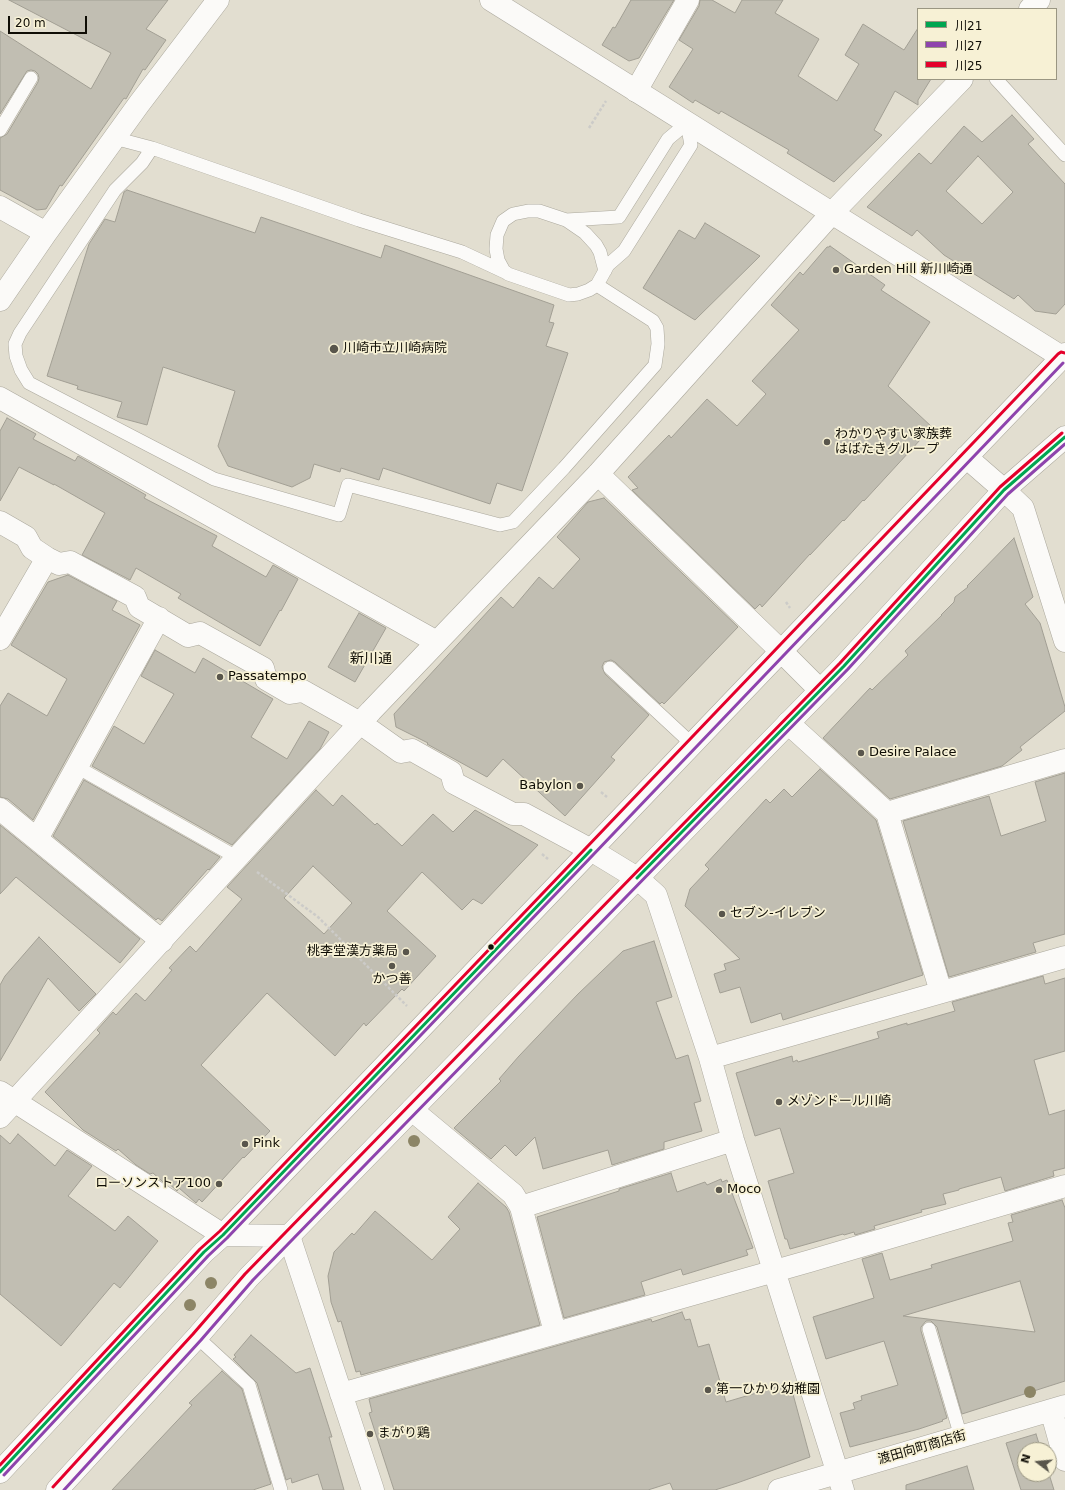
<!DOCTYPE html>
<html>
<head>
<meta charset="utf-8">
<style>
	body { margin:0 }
	#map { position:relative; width:1065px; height:1490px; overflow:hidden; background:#e2ded0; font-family:"DejaVu Sans","Noto Sans JP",sans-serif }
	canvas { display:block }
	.legend { position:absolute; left:917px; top:8px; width:140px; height:72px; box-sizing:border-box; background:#f7f1d5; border:1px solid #9a9682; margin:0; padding:5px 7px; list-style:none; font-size:12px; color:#0f0d05 }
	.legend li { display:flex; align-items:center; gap:8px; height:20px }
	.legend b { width:20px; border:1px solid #9a9682 }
	.north { position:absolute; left:1017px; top:1442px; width:40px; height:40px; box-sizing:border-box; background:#f7f1d5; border:1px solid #9a9682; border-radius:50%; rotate:286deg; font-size:11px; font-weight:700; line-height:16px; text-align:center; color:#0f0d05 }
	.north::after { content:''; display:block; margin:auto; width:14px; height:18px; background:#59564c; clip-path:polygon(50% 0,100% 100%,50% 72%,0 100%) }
	.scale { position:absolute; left:8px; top:16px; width:79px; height:18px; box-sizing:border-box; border:2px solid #0f0d05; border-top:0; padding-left:5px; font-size:12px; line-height:14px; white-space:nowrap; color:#0f0d05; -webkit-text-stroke:3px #f7f1d5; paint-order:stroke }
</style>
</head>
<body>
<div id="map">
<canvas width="1065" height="1490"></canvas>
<ul class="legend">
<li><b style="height:5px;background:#00a651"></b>川21</li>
<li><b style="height:5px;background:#8e44ad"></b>川27</li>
<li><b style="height:5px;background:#e4002b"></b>川25</li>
</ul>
<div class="north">N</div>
<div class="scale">20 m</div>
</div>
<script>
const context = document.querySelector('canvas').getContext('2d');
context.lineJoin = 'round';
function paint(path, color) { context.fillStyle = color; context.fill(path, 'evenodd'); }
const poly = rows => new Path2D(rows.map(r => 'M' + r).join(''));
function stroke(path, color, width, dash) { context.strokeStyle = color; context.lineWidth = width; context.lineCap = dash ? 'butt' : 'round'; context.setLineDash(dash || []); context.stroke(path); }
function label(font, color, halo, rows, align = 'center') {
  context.font = font + ' "DejaVu Sans","Noto Sans JP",sans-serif'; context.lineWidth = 3.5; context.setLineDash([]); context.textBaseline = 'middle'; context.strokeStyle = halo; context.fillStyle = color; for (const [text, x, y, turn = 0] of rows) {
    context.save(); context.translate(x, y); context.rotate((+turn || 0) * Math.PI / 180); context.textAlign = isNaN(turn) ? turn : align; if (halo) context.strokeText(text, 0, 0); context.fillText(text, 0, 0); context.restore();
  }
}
const building = poly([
	[9,0,168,0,146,29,166,40,145,70,143,69,126,99,124,98,62,186,60,185,46,209,37,210,0,190,0,138,7,134,38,82,39,78,38,74,35,71,31,70,27,71,0,114,0,31,91,89,111,53,9,0],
	[631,0,674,0,639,58,629,61,602,45,613,27,615,28,631,0],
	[700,0,712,0,735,13,742,0,783,0,775,13,819,39,798,76,837,101,859,64,845,55,863,24,904,50,918,28,918,79,931,79,918,100,918,105,895,91,874,130,882,135,834,182,787,153,789,150,721,111,719,114,695,100,693,103,669,87,693,49,679,40,699,6,700,0],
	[1012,115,1034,139,1028,144,1065,184,1065,304,1056,314,1035,311,1018,295,1014,299,944,255,917,230,912,236,867,207,919,153,931,164,964,126,982,142,1012,115],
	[978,156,1013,192,982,224,946,191,978,156],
	[127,190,255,233,261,217,381,258,385,245,554,305,549,322,554,323,546,346,568,353,522,491,497,483,490,504,383,468,379,480,341,468,340,472,314,464,310,478,292,487,228,466,218,446,235,391,163,367,147,425,117,417,122,402,77,389,78,386,47,376,89,244,105,219,115,222,124,192,127,190],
	[705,223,760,256,695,320,643,288,679,230,695,239,705,223],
	[830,246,885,285,881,290,930,322,888,386,932,427,864,501,863,500,844,521,843,520,810,555,810,554,762,607,760,604,755,609,632,490,638,488,628,477,669,435,671,438,707,399,737,426,766,394,752,381,799,330,771,305,800,272,803,275,827,247,829,247,830,246],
	[7,418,36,434,33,439,75,461,78,456,146,495,144,498,217,536,212,546,266,577,273,565,298,579,281,611,280,610,260,646,178,598,181,594,136,568,130,580,82,555,105,513,54,484,54,485,19,467,0,501,0,431,7,418],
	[604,498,738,627,664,704,662,702,660,704,615,662,611,660,604,662,602,667,605,674,649,715,611,757,615,760,565,816,503,759,487,777,427,744,428,743,396,727,394,714,501,597,513,608,539,577,553,589,580,559,557,537,588,502,604,498],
	[1014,538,1033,597,1025,604,1040,623,1065,707,1065,711,1020,747,1022,750,1002,766,890,799,823,738,870,688,872,690,908,655,905,651,942,615,941,615,954,602,955,597,968,587,967,586,975,578,1014,538],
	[68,575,117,601,112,610,140,625,33,820,8,799,0,797,0,706,8,693,47,716,67,679,11,645,48,582,68,575],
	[359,613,386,628,355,682,328,667,359,613],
	[155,650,195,673,203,658,273,699,251,737,287,759,309,721,329,732,320,749,232,845,92,766,114,726,144,744,174,694,141,676,155,650],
	[820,769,876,820,923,975,783,1020,781,1013,751,1023,740,987,720,993,714,974,726,970,724,964,740,959,685,906,690,889,709,869,705,865,766,799,770,803,784,789,792,797,820,769],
	[1065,773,1065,934,1033,943,1036,952,949,977,903,821,989,796,1001,836,1046,821,1035,782,1065,773],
	[84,780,220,857,209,870,208,869,162,921,158,918,156,920,53,836,84,780],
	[316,790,333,806,342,795,375,825,377,823,402,846,433,814,453,832,475,810,538,845,482,904,473,899,462,910,422,872,387,911,436,956,404,991,402,989,366,1026,364,1023,335,1056,267,993,201,1065,270,1131,244,1158,243,1157,202,1202,199,1199,196,1203,179,1188,177,1191,165,1180,163,1182,153,1173,150,1174,136,1165,118,1149,116,1151,83,1130,45,1092,100,1033,97,1030,113,1012,116,1015,136,993,145,1001,172,970,169,968,190,946,196,952,242,899,227,887,316,790],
	[313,866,352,903,324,934,284,898,313,866],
	[0,825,140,939,120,963,16,877,0,894,0,825],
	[39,937,96,994,79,1011,48,978,0,1061,0,985,5,976,39,937],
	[654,941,672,997,656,1002,676,1059,688,1055,701,1101,694,1103,702,1131,664,1142,664,1149,612,1165,608,1150,543,1169,535,1137,516,1156,505,1145,491,1159,454,1128,501,1081,499,1079,519,1056,578,994,623,951,654,941],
	[1043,976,1045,984,1065,978,1065,1051,1034,1060,1049,1115,1065,1110,1065,1168,1053,1171,1054,1176,1005,1191,1001,1177,959,1189,959,1190,943,1194,946,1204,921,1210,922,1212,874,1226,875,1229,855,1235,854,1232,844,1235,843,1234,790,1249,787,1239,785,1239,768,1181,794,1173,780,1128,755,1136,736,1073,792,1056,793,1062,797,1060,798,1062,879,1038,877,1032,907,1023,907,1025,955,1011,952,1002,1043,976],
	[18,1134,55,1166,67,1150,92,1166,68,1196,115,1231,128,1216,158,1241,120,1288,114,1283,61,1346,0,1294,0,1135,10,1144,18,1134],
	[671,1173,677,1192,705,1182,707,1185,721,1179,722,1182,727,1180,753,1248,746,1250,748,1255,683,1275,681,1269,641,1282,645,1295,564,1318,537,1217,619,1191,619,1189,671,1173],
	[478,1183,506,1207,509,1212,540,1325,361,1375,360,1371,356,1372,341,1321,338,1322,331,1302,328,1276,334,1252,352,1233,354,1235,375,1211,432,1260,460,1229,448,1217,478,1183],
	[1062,1200,1065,1208,1065,1381,962,1414,937,1327,931,1321,926,1321,921,1327,921,1331,947,1418,942,1420,943,1421,919,1429,850,1447,840,1413,855,1409,853,1403,862,1400,861,1396,898,1385,884,1341,826,1359,813,1317,874,1298,862,1259,882,1253,890,1280,932,1268,931,1265,1013,1241,1008,1223,1013,1222,1011,1215,1062,1200],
	[1020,1281,1035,1332,903,1316,1020,1281],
	[682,1312,685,1320,690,1319,698,1347,709,1344,726,1402,790,1383,810,1457,737,1483,715,1490,673,1490,670,1483,648,1490,394,1490,369,1413,372,1412,369,1399,651,1319,652,1322,682,1312],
	[251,1335,296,1373,310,1368,332,1437,329,1437,344,1490,323,1490,318,1474,292,1483,291,1478,286,1480,257,1383,233,1359,236,1357,234,1355,251,1335],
	[222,1371,242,1389,271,1484,253,1490,112,1490,192,1405,189,1403,222,1371],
	[1036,1434,1041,1450,1025,1450,1025,1474,1049,1474,1054,1490,1021,1490,1006,1443,1036,1434],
	[967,1466,974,1490,906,1490,906,1485,967,1466]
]);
paint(building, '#c1beb2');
stroke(building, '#a29f94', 1);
const service = poly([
	[996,79,1065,155],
	[687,123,691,145,624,251,608,265,597,285,589,290,578,294,569,295,508,274,504,271,498,260,496,249,497,235,503,221,513,214,528,211,539,211,566,220,619,217,668,139,687,123],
	[0,130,31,78],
	[114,138,152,148,359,220,462,252,507,273],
	[152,148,142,163,115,190,20,333,15,344,16,356,21,370,29,383,214,479,339,515,348,485,500,525,513,522,564,468,655,365,658,344,657,328,653,321,597,285],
	[566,220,585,233,596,245,600,252,605,271],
	[610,668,692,744],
	[77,767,238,858],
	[929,1329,961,1437],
	[197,1337,249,1385,281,1490]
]);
const minor = poly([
	[1030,9,1039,0],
	[636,91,688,0],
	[0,207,46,233],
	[0,300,46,233,139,104,218,0],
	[0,398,437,642],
	[598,474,781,651],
	[1004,490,1023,508,1065,641],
	[0,522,26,537,32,548,47,558,59,564,70,562,135,597,139,607,188,636,200,633,263,668,266,679,290,693,303,691,360,723,401,752,412,750,451,772,454,783,513,814,524,814,591,850,637,878,656,895,710,1058,733,1140,843,1490],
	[0,639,47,558],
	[788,723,887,813,941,992],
	[0,809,162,941],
	[887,813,1065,760],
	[37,839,159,618],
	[710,1058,1065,957],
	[0,1092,223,1235],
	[412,1110,513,1194,521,1207,555,1332],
	[0,1117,371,711,598,474,832,213,962,79],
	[521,1207,733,1140],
	[289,1236,373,1490],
	[341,1394,810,1261,1065,1186],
	[1051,1410,1065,1460],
	[779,1490,1065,1406]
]);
const tertiary = poly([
	[491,0,1065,359]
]);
const secondary = poly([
	[966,457,1004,490],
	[781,651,820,690],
	[223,1235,289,1236],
	[0,1472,204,1252,223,1235,1065,354],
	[57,1490,197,1337,249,1277,844,666,1004,490,1065,437]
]);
stroke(service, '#aba89d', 14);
stroke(minor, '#aba89d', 23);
stroke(tertiary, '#aba89d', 23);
stroke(secondary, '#aba89d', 23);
stroke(poly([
	[589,128,606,101],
	[786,602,790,608],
	[601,792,607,797],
	[542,854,548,859],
	[257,872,318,917,407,1006]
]), '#cccbc8', 2.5, [3, 2]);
stroke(service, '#fbfaf8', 13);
stroke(minor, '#fbfaf8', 22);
stroke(tertiary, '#fbfaf8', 22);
stroke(secondary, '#fbfaf8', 22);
stroke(poly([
	[637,878,844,666,1004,490,1065,437],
	[0,1472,204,1252,223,1235,591,850]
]), '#00a651', 3);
stroke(poly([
	[4,1475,208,1256,227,1238,1063,363],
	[64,1490,201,1340,253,1280,848,669,1008,494,1065,444]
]), '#8e44ad', 3);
stroke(poly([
	[0,1465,200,1249,220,1231,1058,354,1061,352,1065,353],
	[53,1487,193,1334,245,1274,840,663,1000,487,1062,433]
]), '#e4002b', 3);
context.fillStyle = '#8c8566';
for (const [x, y] of [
	[414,1141],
	[211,1283],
	[190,1305],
	[1030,1392]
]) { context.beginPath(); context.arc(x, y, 6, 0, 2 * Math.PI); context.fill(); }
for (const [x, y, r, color] of [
	[836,270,4,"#59564c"],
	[334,349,5,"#59564c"],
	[827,442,4,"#59564c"],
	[220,677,4,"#59564c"],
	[861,753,4,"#59564c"],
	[580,786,4,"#59564c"],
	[722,914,4,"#59564c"],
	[491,947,3.5,"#0f0d05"],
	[406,952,4,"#59564c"],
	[392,966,4,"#59564c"],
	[779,1102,4,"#59564c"],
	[245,1144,4,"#59564c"],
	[219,1184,4,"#59564c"],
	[719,1190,4,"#59564c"],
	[708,1390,4,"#59564c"],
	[370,1434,4,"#59564c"]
]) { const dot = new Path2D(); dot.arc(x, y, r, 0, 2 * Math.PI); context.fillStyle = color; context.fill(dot); stroke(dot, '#f7f1d5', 1.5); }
label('13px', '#0f0d05', '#f7f1d5', [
	["Garden Hill 新川崎通",844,270],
	["川崎市立川崎病院",343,349],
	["わかりやすい家族葬",835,435],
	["はばたきグループ",835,450],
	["Passatempo",228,677],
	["Desire Palace",869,753],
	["Babylon",572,786,"right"],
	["セブン-イレブン",730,914],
	["桃李堂漢方薬局",398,952,"right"],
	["かつ善",392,980,"center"],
	["メゾンドール川崎",787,1102],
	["Pink",253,1144],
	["ローソンストア100",211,1184,"right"],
	["Moco",727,1190],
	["第一ひかり幼稚園",716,1390],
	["まがり鶏",378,1434]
], 'left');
label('13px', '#0f0d05', '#f7f1d5', [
	["渡田向町商店街",922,1448,-16]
]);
label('14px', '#0f0d05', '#f7f1d5', [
	["新川通",371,659]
]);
</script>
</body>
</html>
